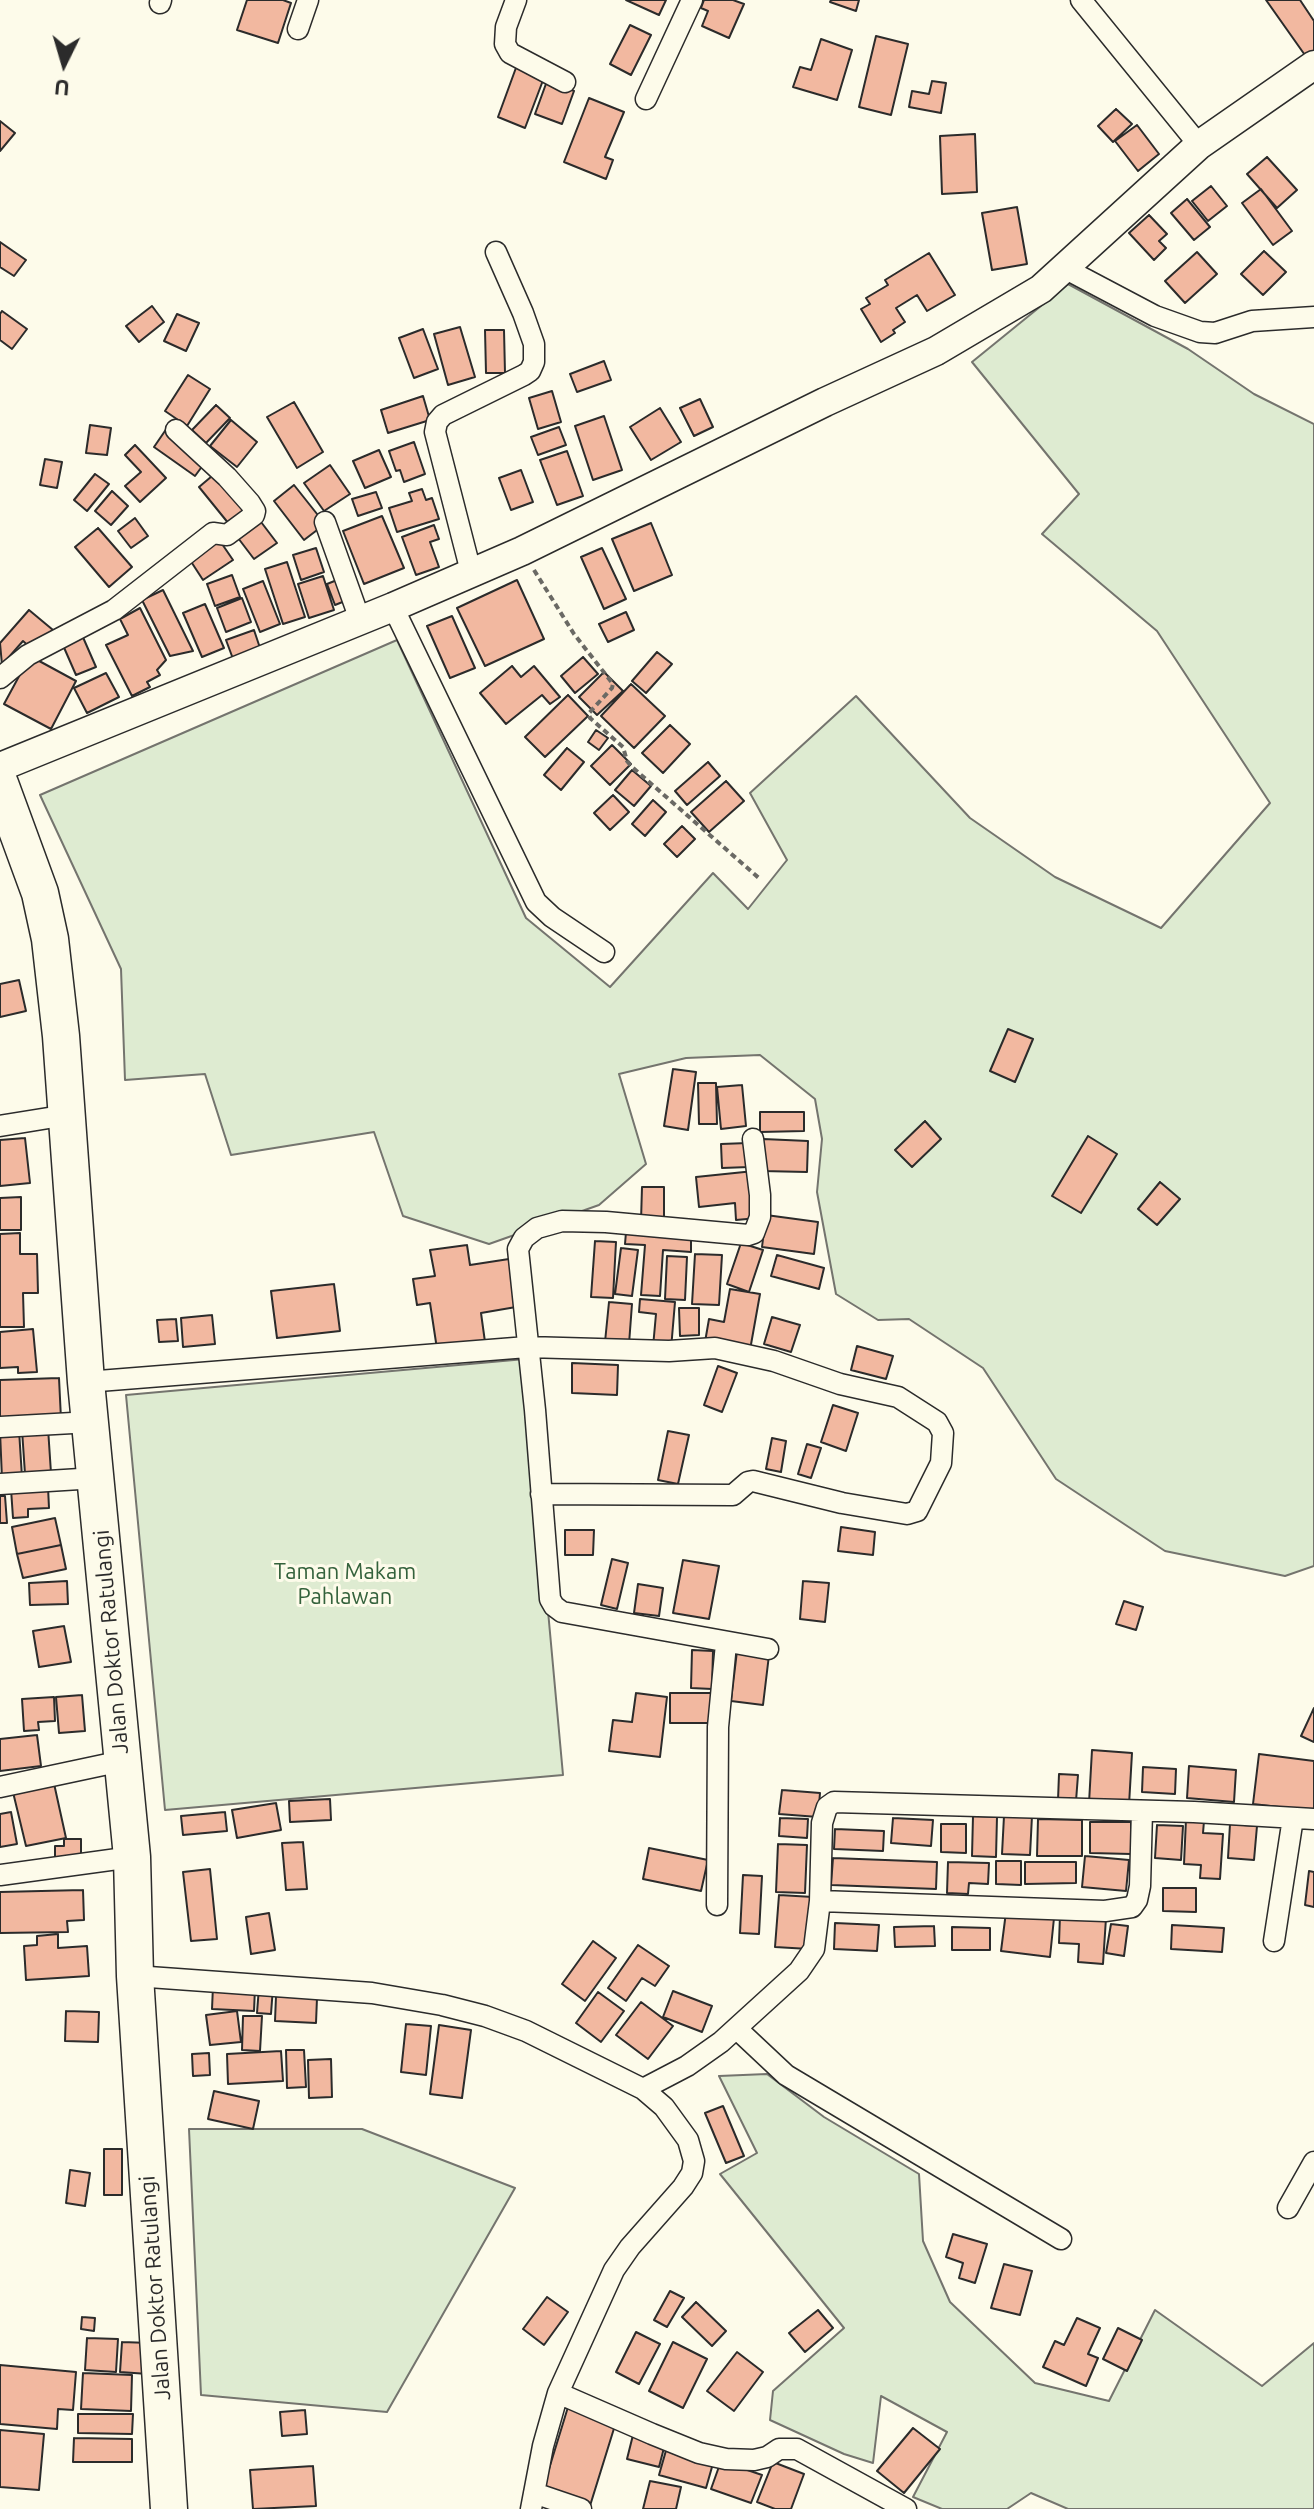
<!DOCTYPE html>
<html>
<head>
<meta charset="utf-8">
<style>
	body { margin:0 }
	#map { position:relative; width:1314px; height:2509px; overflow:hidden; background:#fdfbea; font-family:Ubuntu,sans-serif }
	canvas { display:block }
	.north { position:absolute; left:24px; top:24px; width:80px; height:80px; -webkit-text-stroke:6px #fdfbea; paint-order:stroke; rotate:185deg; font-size:22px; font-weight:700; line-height:32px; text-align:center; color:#2b2b2b }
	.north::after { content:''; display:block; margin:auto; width:28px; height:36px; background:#2b2b2b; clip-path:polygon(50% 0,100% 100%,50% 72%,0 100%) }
</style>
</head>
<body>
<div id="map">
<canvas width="1314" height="2509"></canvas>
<div class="north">U</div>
</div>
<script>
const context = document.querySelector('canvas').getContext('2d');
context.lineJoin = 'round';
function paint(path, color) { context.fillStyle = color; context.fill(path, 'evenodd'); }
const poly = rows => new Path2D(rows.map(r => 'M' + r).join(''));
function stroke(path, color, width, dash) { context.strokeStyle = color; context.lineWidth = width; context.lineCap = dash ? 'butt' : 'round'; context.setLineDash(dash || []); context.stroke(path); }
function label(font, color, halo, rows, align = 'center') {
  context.font = font + ' Ubuntu,sans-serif'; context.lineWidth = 6; context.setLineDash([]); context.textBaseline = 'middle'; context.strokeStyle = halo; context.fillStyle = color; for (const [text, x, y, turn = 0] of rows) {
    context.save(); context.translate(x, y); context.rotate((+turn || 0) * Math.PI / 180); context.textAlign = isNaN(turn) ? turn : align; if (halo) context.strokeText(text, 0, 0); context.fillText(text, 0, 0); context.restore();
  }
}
const green = poly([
	[1068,284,1188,349,1254,394,1314,424,1314,1566,1285,1576,1165,1551,1056,1479,983,1368,909,1319,878,1320,836,1294,817,1192,822,1139,815,1099,760,1055,686,1058,619,1074,646,1164,599,1205,489,1244,403,1216,374,1132,231,1155,205,1074,125,1080,121,969,40,795,397,640,526,918,610,987,713,873,748,909,787,860,750,793,856,696,970,818,1055,877,1161,928,1270,803,1157,631,1042,534,1079,494,972,362,1068,284],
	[525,1359,563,1775,165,1810,126,1395,525,1359],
	[767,2074,824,2117,919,2174,923,2241,950,2302,1035,2383,1109,2401,1155,2310,1262,2386,1314,2343,1314,2509,1068,2509,1031,2493,1007,2509,942,2509,913,2497,947,2432,881,2396,873,2463,844,2454,770,2420,773,2391,844,2328,720,2174,757,2153,719,2076,767,2074],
	[189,2129,362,2129,515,2188,387,2412,201,2395,189,2129]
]);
paint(green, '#deebd1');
stroke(green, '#74746e', 2);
const building = poly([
	[247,0,283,0,291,3,278,43,237,30,247,0],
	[626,0,666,0,659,15,626,0],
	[704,0,733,0,744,4,729,38,702,26,708,11,701,8,704,0],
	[831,0,859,0,856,11,830,2,831,0],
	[1266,0,1300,0,1314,21,1314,54,1307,58,1266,0],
	[630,25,651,35,631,75,610,64,630,25],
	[876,36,908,44,891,115,859,107,876,36],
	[821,39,852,50,837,100,793,87,800,67,811,70,821,39],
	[517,65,545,75,525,128,498,117,517,65],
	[547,81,574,91,562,124,535,114,547,81],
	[932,81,946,83,941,113,909,107,912,91,929,94,932,81],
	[589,98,624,112,605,157,613,160,606,179,564,162,589,98],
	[1116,109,1132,124,1113,142,1098,126,1116,109],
	[0,121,15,133,0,151,0,121],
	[1137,125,1159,154,1138,171,1115,141,1137,125],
	[975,134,977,192,942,194,940,136,975,134],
	[1267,157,1297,190,1277,208,1247,174,1267,157],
	[1211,186,1227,206,1208,221,1192,201,1211,186],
	[1261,189,1292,231,1273,245,1242,203,1261,189],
	[1187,199,1210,227,1194,240,1171,213,1187,199],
	[1017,207,1027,264,992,270,982,213,1017,207],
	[1149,215,1167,234,1159,241,1166,248,1154,260,1129,233,1149,215],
	[0,242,26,260,14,276,0,267,0,242],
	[1264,251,1286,272,1263,295,1241,274,1264,251],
	[1197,252,1217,274,1185,303,1165,281,1197,252],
	[929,253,955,295,927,311,917,295,896,308,905,322,893,330,895,333,881,342,861,309,870,304,866,298,888,285,885,280,929,253],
	[152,306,164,322,139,342,126,326,152,306],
	[2,311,27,329,12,349,0,340,0,314,2,311],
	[177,314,199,323,186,351,164,341,177,314],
	[460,327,475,377,448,385,434,334,460,327],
	[423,329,438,369,414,378,399,338,423,329],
	[485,330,504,330,505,373,486,373,485,330],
	[604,361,611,380,577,392,570,374,604,361],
	[188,375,210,389,187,426,165,411,188,375],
	[552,391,561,422,538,429,529,398,552,391],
	[423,396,430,420,388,433,381,410,423,396],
	[700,399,713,427,694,436,680,408,700,399],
	[294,402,323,452,297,468,267,417,294,402],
	[216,405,230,418,206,443,192,430,216,405],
	[660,408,681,442,651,460,630,427,660,408],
	[604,416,622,470,593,480,575,426,604,416],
	[231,420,257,442,237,467,210,446,231,420],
	[90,425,111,428,107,455,86,453,90,425],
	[559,427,566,445,538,455,531,437,559,427],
	[167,428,209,457,195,476,154,447,167,428],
	[414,442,425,474,404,482,400,470,396,471,389,451,414,442],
	[135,445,166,478,140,502,125,486,141,472,125,455,135,445],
	[379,450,391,477,365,488,353,461,379,450],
	[567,451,583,496,557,505,540,460,567,451],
	[45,459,62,462,57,488,40,485,45,459],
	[330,465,350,494,324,511,304,483,330,465],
	[521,470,533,502,511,510,499,478,521,470],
	[218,471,249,508,229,524,199,487,218,471],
	[95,474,109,484,87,511,74,500,95,474],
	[294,485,325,524,304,540,274,501,294,485],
	[422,489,426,500,432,498,439,519,397,532,389,508,412,501,409,493,422,489],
	[112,491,128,506,111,525,95,511,112,491],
	[376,492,382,508,358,516,352,499,376,492],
	[382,516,404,568,364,584,343,531,382,516],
	[135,518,148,536,131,548,118,531,135,518],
	[258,518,277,543,254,559,235,534,258,518],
	[651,523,672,575,634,591,612,539,651,523],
	[434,525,439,539,430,542,439,567,416,575,402,537,434,525],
	[98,528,132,567,109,587,75,547,98,528],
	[220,541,233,560,203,580,190,560,220,541],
	[316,548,324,572,301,580,293,555,316,548],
	[602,548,626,599,604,609,581,557,602,548],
	[287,562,305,617,283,624,265,569,287,562],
	[232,575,240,597,215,606,207,584,232,575],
	[323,576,334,610,309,618,298,584,323,576],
	[342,578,350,599,335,605,327,584,342,578],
	[517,580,544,639,485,666,457,608,517,580],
	[263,581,280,624,260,632,243,589,263,581],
	[163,590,193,651,170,656,142,600,163,590],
	[242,598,251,622,226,632,217,608,242,598],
	[205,604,224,648,202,657,183,613,205,604],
	[140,608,166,660,157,670,160,675,147,682,150,687,132,696,106,645,128,635,120,619,140,608],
	[29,610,53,630,34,651,23,641,2,665,0,643,29,610],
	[626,612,634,630,608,642,599,624,626,612],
	[452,616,475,668,450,678,427,626,452,616],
	[254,630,263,657,236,667,226,640,254,630],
	[82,635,96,667,76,675,62,643,82,635],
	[657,652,672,664,646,693,632,681,657,652],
	[30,656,76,681,51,729,4,704,30,656],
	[583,657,598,674,575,693,561,676,583,657],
	[512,666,521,677,534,666,560,697,550,704,542,695,506,724,480,693,512,666],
	[604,672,623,691,597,715,579,697,604,672],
	[106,673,119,697,87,713,74,688,106,673],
	[631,684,665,716,634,748,601,716,631,684],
	[568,695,588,716,545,757,525,737,568,695],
	[670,725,690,744,663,773,642,753,670,725],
	[596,730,608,738,599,750,588,742,596,730],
	[612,745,631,764,610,785,591,766,612,745],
	[567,748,584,762,561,790,544,775,567,748],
	[708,762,720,776,687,805,675,791,708,762],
	[632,770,651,786,634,806,615,790,632,770],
	[726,781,744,801,709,832,691,812,726,781],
	[613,795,629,812,610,830,594,813,613,795],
	[653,800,666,812,645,836,632,824,653,800],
	[682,826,695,839,677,857,664,844,682,826],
	[19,980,26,1011,0,1017,0,984,19,980],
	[1008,1029,1033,1039,1015,1082,990,1071,1008,1029],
	[673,1069,696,1072,688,1130,664,1126,673,1069],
	[698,1083,716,1083,717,1124,699,1124,698,1083],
	[742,1085,746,1126,721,1129,717,1087,742,1085],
	[760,1112,804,1112,804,1131,760,1132,760,1112],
	[925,1121,941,1139,912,1167,895,1150,925,1121],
	[1088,1136,1117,1154,1081,1213,1052,1196,1088,1136],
	[25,1138,30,1183,0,1186,0,1140,25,1138],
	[763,1139,808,1141,807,1172,762,1171,763,1139],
	[748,1143,749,1167,722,1168,721,1144,748,1143],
	[754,1171,758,1218,736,1220,735,1203,699,1207,696,1177,754,1171],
	[1160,1182,1180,1199,1157,1225,1138,1209,1160,1182],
	[642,1187,664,1187,664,1221,641,1221,642,1187],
	[21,1197,21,1230,0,1230,0,1198,21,1197],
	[766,1215,818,1222,814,1254,762,1247,766,1215],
	[626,1232,691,1237,691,1252,663,1250,660,1296,641,1295,645,1245,625,1244,626,1232],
	[20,1233,20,1254,37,1254,38,1293,23,1293,24,1327,0,1327,0,1234,20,1233],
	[595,1241,616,1242,613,1298,591,1297,595,1241],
	[741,1243,763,1250,749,1292,727,1284,741,1243],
	[467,1245,470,1265,509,1259,516,1307,481,1313,485,1342,437,1349,430,1303,417,1305,413,1279,435,1276,430,1250,467,1245],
	[621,1248,638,1250,632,1296,615,1294,621,1248],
	[695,1254,722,1255,719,1305,692,1304,695,1254],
	[777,1255,824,1268,819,1289,771,1276,777,1255],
	[667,1256,687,1257,685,1300,665,1299,667,1256],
	[334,1284,340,1331,277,1338,271,1291,334,1284],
	[730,1289,760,1294,750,1350,705,1342,709,1319,724,1322,730,1289],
	[640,1299,675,1302,671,1349,653,1347,656,1314,639,1312,640,1299],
	[609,1302,632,1304,629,1344,605,1342,609,1302],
	[679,1308,699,1308,699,1335,680,1336,679,1308],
	[212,1315,215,1344,183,1347,181,1318,212,1315],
	[772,1317,800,1325,791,1352,764,1344,772,1317],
	[176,1319,178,1341,159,1342,157,1320,176,1319],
	[33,1329,37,1372,18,1373,18,1367,0,1368,0,1332,33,1329],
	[857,1346,893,1356,886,1379,851,1370,857,1346],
	[572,1363,618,1365,617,1395,572,1393,572,1363],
	[718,1366,737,1373,722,1412,704,1405,718,1366],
	[59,1378,61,1419,0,1421,0,1380,59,1378],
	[833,1405,858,1413,846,1451,821,1442,833,1405],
	[48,1428,51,1473,25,1474,22,1430,48,1428],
	[19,1430,22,1477,2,1479,0,1431,19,1430],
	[668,1431,689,1435,678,1484,658,1480,668,1431],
	[772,1438,786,1441,781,1472,766,1469,772,1438],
	[807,1444,821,1448,811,1478,798,1474,807,1444],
	[48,1487,49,1508,28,1509,28,1517,13,1518,11,1489,48,1487],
	[0,1496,5,1496,7,1523,0,1523,0,1496],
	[55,1518,61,1545,17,1554,12,1527,55,1518],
	[841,1527,875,1532,873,1555,838,1551,841,1527],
	[565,1530,594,1530,593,1555,565,1555,565,1530],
	[61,1545,66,1569,23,1578,17,1554,61,1545],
	[612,1559,628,1563,617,1609,601,1605,612,1559],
	[683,1560,719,1566,709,1619,673,1613,683,1560],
	[67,1581,68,1604,30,1605,29,1583,67,1581],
	[803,1581,829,1583,825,1622,800,1619,803,1581],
	[638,1584,663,1588,659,1616,634,1613,638,1584],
	[1124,1601,1143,1607,1136,1630,1116,1624,1124,1601],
	[64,1626,71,1662,39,1667,33,1631,64,1626],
	[692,1650,713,1651,712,1689,691,1688,692,1650],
	[737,1651,769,1655,763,1705,731,1701,737,1651],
	[636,1693,667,1697,660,1757,609,1751,613,1720,632,1722,636,1693],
	[670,1693,712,1693,712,1723,670,1723,670,1693],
	[82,1695,85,1731,59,1733,56,1697,82,1695],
	[54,1697,55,1721,38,1722,39,1730,24,1731,22,1699,54,1697],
	[1314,1708,1314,1742,1301,1736,1314,1708],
	[37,1735,41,1766,0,1771,0,1739,37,1735],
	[1092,1750,1132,1753,1129,1805,1089,1803,1092,1750],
	[1259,1754,1314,1761,1314,1811,1253,1804,1259,1754],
	[1189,1766,1236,1770,1234,1802,1187,1798,1189,1766],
	[1143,1767,1176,1769,1175,1794,1142,1792,1143,1767],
	[1059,1774,1078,1775,1076,1801,1058,1800,1059,1774],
	[53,1779,66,1838,26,1846,12,1788,53,1779],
	[782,1790,820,1793,818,1817,779,1814,782,1790],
	[330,1799,331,1820,290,1822,289,1801,330,1799],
	[276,1803,281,1830,237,1838,232,1810,276,1803],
	[11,1812,17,1844,0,1847,0,1814,11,1812],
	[225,1812,227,1831,183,1835,181,1816,225,1812],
	[973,1816,997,1817,996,1857,972,1856,973,1816],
	[1004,1816,1032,1816,1030,1855,1002,1854,1004,1816],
	[780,1818,808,1819,807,1838,779,1836,780,1818],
	[893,1818,933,1820,931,1846,891,1843,893,1818],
	[1038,1819,1082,1820,1082,1856,1037,1856,1038,1819],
	[1186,1819,1204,1821,1203,1833,1223,1834,1220,1879,1200,1878,1201,1865,1184,1864,1186,1819],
	[1090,1822,1131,1822,1131,1854,1090,1853,1090,1822],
	[941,1824,966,1824,966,1853,941,1852,941,1824],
	[1230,1824,1257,1826,1254,1860,1228,1858,1230,1824],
	[1157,1825,1183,1826,1181,1860,1155,1858,1157,1825],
	[835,1829,884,1831,883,1851,834,1849,835,1829],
	[64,1839,81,1839,81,1857,55,1857,55,1846,64,1846,64,1839],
	[303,1842,307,1889,286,1890,282,1843,303,1842],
	[778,1844,807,1845,805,1893,776,1892,778,1844],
	[649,1848,708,1860,701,1891,643,1879,649,1848],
	[1085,1856,1129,1860,1126,1891,1082,1887,1085,1856],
	[833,1858,937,1862,936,1889,831,1885,833,1858],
	[996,1861,1021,1861,1021,1885,996,1884,996,1861],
	[948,1862,989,1863,988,1884,969,1883,968,1894,947,1893,948,1862],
	[1025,1862,1076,1862,1076,1883,1025,1884,1025,1862],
	[210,1869,217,1939,191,1941,183,1872,210,1869],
	[1309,1871,1314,1872,1314,1907,1305,1905,1309,1871],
	[743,1875,762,1876,759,1934,740,1933,743,1875],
	[1163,1888,1196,1888,1196,1912,1163,1911,1163,1888],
	[83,1890,84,1920,67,1921,68,1932,0,1933,0,1892,83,1890],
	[779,1895,813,1897,809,1949,775,1947,779,1895],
	[1006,1912,1054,1918,1050,1957,1001,1951,1006,1912],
	[269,1913,275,1950,251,1954,246,1917,269,1913],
	[1060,1915,1106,1918,1103,1964,1078,1962,1079,1944,1059,1943,1060,1915],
	[835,1923,879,1925,877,1951,834,1949,835,1923],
	[1111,1924,1128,1926,1124,1956,1106,1953,1111,1924],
	[1172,1925,1224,1928,1222,1952,1171,1949,1172,1925],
	[934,1926,935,1946,895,1947,894,1927,934,1926],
	[952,1927,990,1928,990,1950,952,1950,952,1927],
	[58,1934,58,1948,87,1946,89,1976,26,1980,24,1946,37,1945,37,1936,58,1934],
	[593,1941,616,1958,585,2001,562,1984,593,1941],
	[638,1945,669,1966,655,1986,642,1978,626,2001,608,1988,638,1945],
	[213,1986,255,1988,254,2011,212,2009,213,1986],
	[259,1987,273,1987,271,2014,257,2013,259,1987],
	[673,1991,712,2006,702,2032,663,2017,673,1991],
	[598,1992,624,2011,601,2042,576,2023,598,1992],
	[276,1996,317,1998,316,2023,275,2021,276,1996],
	[641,2002,673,2026,648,2059,616,2035,641,2002],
	[66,2011,99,2012,98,2042,65,2041,66,2011],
	[237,2011,241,2042,210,2045,206,2015,237,2011],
	[243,2016,262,2016,260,2051,242,2050,243,2016],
	[406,2024,431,2026,426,2075,401,2072,406,2024],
	[439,2025,471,2030,462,2098,430,2094,439,2025],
	[286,2050,304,2050,306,2087,287,2088,286,2050],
	[281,2051,283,2081,228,2084,227,2054,281,2051],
	[209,2053,210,2075,193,2076,192,2054,209,2053],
	[331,2059,332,2097,309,2098,308,2060,331,2059],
	[214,2091,259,2101,253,2129,208,2119,214,2091],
	[723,2106,744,2156,726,2163,705,2113,723,2106],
	[104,2149,122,2149,122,2195,104,2195,104,2149],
	[70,2170,90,2173,85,2206,66,2203,70,2170],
	[953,2234,987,2244,975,2283,959,2278,963,2263,946,2257,953,2234],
	[1004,2264,1032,2271,1020,2315,991,2308,1004,2264],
	[670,2291,684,2298,667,2327,654,2320,670,2291],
	[547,2297,568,2312,544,2345,523,2329,547,2297],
	[696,2302,726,2331,712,2346,682,2317,696,2302],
	[818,2310,833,2328,805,2352,789,2333,818,2310],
	[82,2317,95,2318,94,2331,81,2329,82,2317],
	[1077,2318,1100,2328,1088,2354,1098,2358,1086,2386,1043,2367,1055,2341,1064,2345,1077,2318],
	[1118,2328,1142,2340,1127,2371,1103,2359,1118,2328],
	[636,2332,660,2344,639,2384,616,2372,636,2332],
	[87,2338,118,2339,116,2372,85,2370,87,2338],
	[122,2342,150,2343,148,2374,120,2372,122,2342],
	[673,2342,707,2359,683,2408,649,2391,673,2342],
	[737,2352,763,2372,734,2411,707,2391,737,2352],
	[0,2365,76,2372,73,2410,58,2409,57,2429,0,2424,0,2365],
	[83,2373,132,2375,131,2411,81,2409,83,2373],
	[568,2407,616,2422,589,2509,541,2495,568,2407],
	[305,2410,307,2434,282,2436,280,2412,305,2410],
	[78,2414,133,2414,132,2434,78,2433,78,2414],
	[913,2428,940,2449,904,2493,877,2471,913,2428],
	[0,2430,44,2434,39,2490,0,2487,0,2430],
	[633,2435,665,2444,659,2467,627,2459,633,2435],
	[74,2438,132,2439,132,2462,73,2462,74,2438],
	[667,2447,714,2460,706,2488,659,2475,667,2447],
	[721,2461,762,2475,751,2503,711,2489,721,2461],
	[773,2462,804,2474,791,2509,775,2509,757,2502,773,2462],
	[313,2466,316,2506,253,2509,250,2470,313,2466],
	[650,2481,681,2487,676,2509,643,2509,650,2481]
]);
paint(building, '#f2b8a0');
stroke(building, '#2b2b2b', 2);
const street = poly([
	[516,0,506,27,505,44,510,53,565,82],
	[1081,0,1199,145],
	[160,3,161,0],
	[298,29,308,0],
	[646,99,692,0],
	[1066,269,1155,316,1200,332,1215,333,1252,321,1314,317],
	[325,522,360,620],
	[471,572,435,432,437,422,443,415,524,375,530,371,534,362,534,344,523,313,496,252],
	[393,607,536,902,552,917,604,952],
	[0,678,28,655,114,610,213,533,227,535,254,515,255,511,250,503,227,477,176,430],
	[0,1126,67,1115],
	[753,1139,760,1195,760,1217,754,1233,748,1235,606,1222,562,1221,537,1228,524,1238,518,1249,535,1410,550,1599,554,1606,562,1612,768,1649],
	[86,1382,527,1347,669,1351,715,1348,774,1361,840,1384,898,1397,937,1422,943,1433,941,1463,917,1511,907,1514,842,1503,753,1481,748,1482,733,1495,541,1494],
	[0,1427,91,1422],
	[0,1484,96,1478],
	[0,1787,122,1761],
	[0,1875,132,1857],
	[820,1901,822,1823,827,1807,834,1802,1194,1812,1314,1819],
	[717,1905,718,1727,726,1644],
	[1274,1941,1293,1818],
	[135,1976,372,1993,442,2005,485,2016,526,2031,643,2089,664,2107,688,2140,694,2161,692,2173,683,2187,630,2247,614,2270,558,2393,543,2446,531,2509],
	[737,2029,786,2075,1061,2239],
	[643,2089,687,2066,721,2042,799,1971,814,1949,820,1901,1105,1911,1132,1907,1137,1900,1140,1886,1142,1811],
	[1288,2208,1314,2162],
	[558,2393,652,2434,699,2453,726,2459,754,2460,767,2457,779,2449,797,2449,906,2509],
	[534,2493,581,2509]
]);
const secondary = poly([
	[0,767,393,607,522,551,825,402,936,351,1041,289,1199,145,1314,65]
]);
const highway = poly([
	[0,784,40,893,50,939,61,1036,86,1382,132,1857,135,1976,169,2509]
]);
stroke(street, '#2b2b2b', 23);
stroke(secondary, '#2b2b2b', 31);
stroke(highway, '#2b2b2b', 39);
stroke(poly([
	[534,570,574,634,613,684,612,688,589,713,590,718,623,747,627,761,632,767,760,879]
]), '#6a6964', 4, [6, 4]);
stroke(street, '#fdfbea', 20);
stroke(secondary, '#fdfbea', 28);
stroke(highway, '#fdfbea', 36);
label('22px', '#34623c', '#fdfbea', [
	["Taman Makam",345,1572],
	["Pahlawan",345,1597]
]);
label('22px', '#2b2b2b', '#fdfbea', [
	["Jalan Doktor Ratulangi",111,1642,-95],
	["Jalan Doktor Ratulangi",155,2288,-94]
]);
</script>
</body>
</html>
